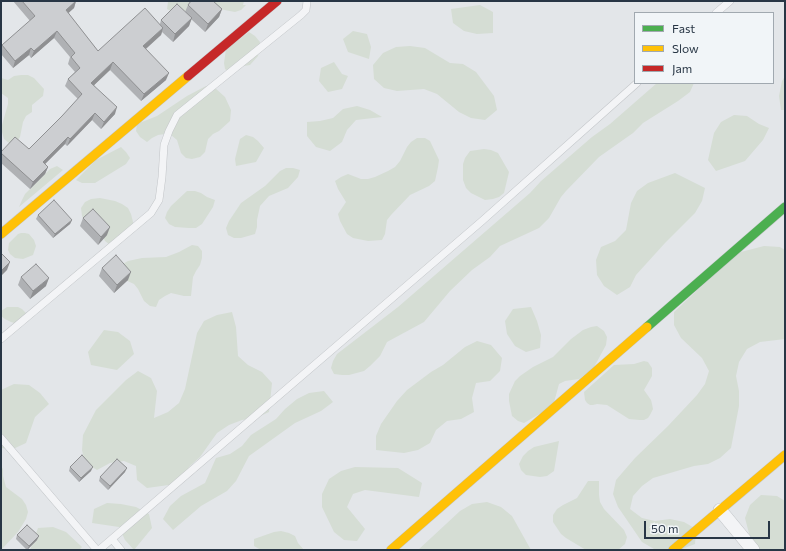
<!DOCTYPE html>
<html>
<head>
<meta charset="utf-8">
<style>
	body { margin:0 }
	#map { position:relative; width:786px; height:551px; overflow:hidden; background:#e3e6e9; font-family:Commissioner,sans-serif }
	canvas { display:block }
	.frame { position:absolute; inset:0; border:2px solid #283645; pointer-events:none }
	.legend { position:absolute; left:634px; top:12px; width:140px; height:72px; box-sizing:border-box; background:#f1f5f8; border:1px solid #a1a9b0; margin:0; padding:5px 7px; list-style:none; font-size:12px; color:#283645 }
	.legend li { display:flex; align-items:center; gap:8px; height:20px }
	.legend b { width:20px; border:1px solid #a1a9b0 }
	.scale { position:absolute; left:644px; top:521px; width:126px; height:18px; box-sizing:border-box; border:2px solid #283645; border-top:0; padding-left:5px; font-size:12px; line-height:14px; white-space:nowrap; color:#283645; -webkit-text-stroke:3px #f1f5f8; paint-order:stroke }
</style>
</head>
<body>
<div id="map">
<canvas width="786" height="551"></canvas>
<div class="frame"></div>
<ul class="legend">
<li><b style="height:5px;background:#4caf50"></b>Fast</li>
<li><b style="height:5px;background:#ffc107"></b>Slow</li>
<li><b style="height:5px;background:#c62828"></b>Jam</li>
</ul>
<div class="scale">50 m</div>
</div>
<script>
const context = document.querySelector('canvas').getContext('2d');
context.lineJoin = 'round';
function paint(path, color) { context.fillStyle = color; context.fill(path, 'evenodd'); }
const poly = rows => new Path2D(rows.map(r => 'M' + r).join(''));
function stroke(path, color, width, dash) { context.strokeStyle = color; context.lineWidth = width; context.lineCap = dash ? 'butt' : 'round'; context.setLineDash(dash || []); context.stroke(path); }
paint(poly([
	[169,1,244,1,243,5,246,5,241,10,235,12,214,8,193,9,180,12,173,12,167,9,168,2],
	[480,5,493,12,493,33,477,34,464,31,453,23,451,9],
	[353,31,367,34,371,47,369,59,348,52,343,39],
	[249,32,255,36,260,42,258,56,250,65,244,66,230,73,225,69,224,63,226,49],
	[410,46,425,48,450,63,463,64,476,72,494,96,497,110,485,120,471,118,459,112,437,94,424,89,397,91,384,88,374,79,373,65,383,53,396,47],
	[334,62,342,74,348,76,342,89,328,92,319,81,321,68],
	[21,75,28,75,34,78,44,89,43,96,32,105,32,112,26,116,23,122,20,137,16,143,9,143,4,139,2,132,2,125,8,104,8,98,1,93,1,78,8,80,14,76],
	[785,76,785,110,781,110,779,96,782,81],
	[657,83,694,83,690,92,678,101,643,123,633,133,599,157,566,191,561,197,549,218,539,228,500,246,490,257,472,270,450,291,424,322,387,342,380,356,370,366,364,371,349,375,342,375,334,374,331,368,333,361,337,354,398,307,530,193,541,181,570,156,592,137,610,124],
	[206,86,214,87,225,97,231,110,230,121,219,131,213,134,208,139,205,152,200,157,192,159,186,158,181,153,177,140,171,135,165,134,158,135,152,138,147,142,140,137,136,131,137,124,157,116,187,96],
	[357,106,370,110,382,117,356,120,347,130,342,142,330,151,316,147,307,136,307,122,320,121,333,118,343,109],
	[734,115,747,116,759,124,769,128,763,140,745,161,716,171,708,160,714,133,721,122],
	[246,135,253,137,258,141,264,148,256,162,236,166,235,159,240,139],
	[417,138,425,138,430,141,439,160,438,167,435,181,429,186,410,195,391,215,387,220,385,234,382,240,368,241,353,238,347,234,340,221,338,214,346,202,338,189,335,181,341,177,348,174,361,179,368,179,375,177,388,171,395,167,400,161,407,147,411,142],
	[121,147,126,152,130,158,126,164,95,183,82,183,76,180,96,160],
	[484,149,491,150,498,153,509,172,504,193,499,197,493,199,485,200,471,193,466,188,463,180,463,164,465,158,470,151],
	[57,166,63,170,19,207,22,200,25,194,50,169],
	[286,168,293,168,300,170,298,177,288,188,269,196,260,206,257,220,257,227,255,234,241,238,234,238,228,235,226,228,229,221,241,203,265,186,280,171],
	[675,173,705,188,702,201,695,213,665,243,636,275,630,287,617,295,604,286,597,275,596,260,601,247,615,241,626,230,631,203,637,191,648,183],
	[187,191,195,191,201,193,207,197,215,200,213,207,202,224,196,228,189,228,175,227,169,224,165,218,167,212,171,206],
	[100,198,115,201,122,204,128,208,131,214,133,222,133,229,110,245,105,241,102,235,85,222,82,216,81,208,85,202,91,199],
	[21,233,25,233,29,234,34,240,36,246,33,255,23,259,15,258,10,254,8,250,9,243,18,234],
	[192,245,198,246,202,251,202,258,200,265,196,271,193,277,191,296,184,296,171,293,165,296,159,300,156,307,150,306,144,301,138,289,134,284,121,278,121,265,128,261,142,258,166,257,179,252],
	[764,246,780,247,785,250,785,339,760,342,747,349,739,362,736,376,739,391,739,406,731,448,720,458,708,464,694,466,653,478,642,486,633,496,630,509,642,518,655,521,670,519,684,522,696,529,695,544,682,549,668,550,654,549,642,542,618,507,613,494,616,480,635,458,668,426,697,395,705,384,709,371,702,358,681,338,674,325,674,312,737,253],
	[7,307,18,307,22,309,27,314,29,321,18,324,11,322,5,319,1,316,1,311],
	[531,307,537,321,541,335,540,348,526,352,515,346,507,334,505,321,513,309],
	[232,312,236,327,238,356,248,365,262,372,272,383,269,412,256,418,242,420,229,425,217,433,200,457,190,466,176,484,147,488,137,480,136,466,124,461,110,463,97,470,85,463,82,450,83,435,96,410,126,380,138,371,151,378,157,391,154,418,168,412,179,403,185,389,197,333,204,321,217,315],
	[597,326,604,331,607,337,606,345,593,369,579,379,565,381,559,384,553,406,524,423,518,421,512,416,509,401,509,394,515,381,520,376,533,367,553,357,571,339,583,330,591,327],
	[104,330,118,332,130,341,134,354,117,370,91,365,88,352],
	[477,341,491,345,502,358,500,371,490,381,476,383,472,398,474,412,461,419,447,421,436,430,430,443,418,450,404,453,376,450,376,436,381,424,397,401,407,390,431,372,443,365,465,347],
	[644,361,648,362,652,368,652,376,644,390,651,400,652,404,653,409,650,415,648,418,644,420,640,420,629,419,607,405,597,404,593,405,590,405,587,403,585,400,584,392,614,365,634,364],
	[14,384,29,385,40,393,49,404,35,417,26,443,13,449,1,448,1,390],
	[324,391,333,402,321,411,295,423,249,456,236,481,227,491,201,506,173,530,163,519,170,506,181,496,205,483,216,458,230,454,242,446,251,435,276,419,285,409,297,399,309,393],
	[559,441,554,471,547,476,540,477,526,475,521,470,519,464,523,456,528,451,534,447],
	[1,466,3,469,3,476,6,487,22,499,26,505,28,512,26,519,18,532,1,550],
	[355,467,398,468,422,483,419,497,365,490,353,494,347,507,365,529,357,541,344,540,334,532,322,507,322,494,329,479,341,471],
	[588,481,599,481,599,495,600,502,604,509,624,530,627,537,625,544,618,550,586,550,566,538,561,534,553,522,553,515,557,509,563,505,577,498],
	[761,495,777,496,785,501,785,550,748,550,752,545,745,518,750,505],
	[487,502,501,507,512,516,531,550,418,550,460,511,472,504],
	[107,503,121,504,136,507,149,514,152,528,134,550,125,540,119,527,92,523,94,509],
	[53,527,66,532,82,547,79,550,30,550,38,528],
	[281,531,289,533,295,536,298,543,304,550,261,550,254,546,254,539,274,532]
]), '#d5ddd4');
const lane = poly([
	[716,13,730,1],
	[1,339,151,213,159,200,162,177,164,145,169,131,177,115,301,15,306,10,307,1],
	[1,438,97,550],
	[112,539,121,550],
	[99,550,482,221,637,83]
]);
const street = poly([
	[720,510,753,550]
]);
const fast = poly([
	[647,327,785,207]
]);
const slow = poly([
	[1,234,188,76],
	[391,550,647,327],
	[673,550,785,455]
]);
const jam = poly([
	[188,76,277,1]
]);
stroke(lane, '#c1c4c7', 8);
stroke(street, '#c1c4c7', 14);
stroke(fast, '#c1c4c7', 10);
stroke(slow, '#c1c4c7', 10);
stroke(jam, '#c1c4c7', 10);
stroke(lane, '#f3f4f6', 7);
stroke(street, '#f3f4f6', 13);
stroke(fast, '#4caf50', 9);
stroke(slow, '#ffc107', 9);
stroke(jam, '#c62828', 9);
paint(poly([
	[13,1,76,1,74,8,68,13,98,51,160,24,161,20,185,12,188,5,222,9,219,17,205,32,191,19,189,26,173,42,162,32,161,35,146,49,166,80,141,101,110,70,94,85,115,114,101,129,92,120,67,146,65,144,45,164,48,167,45,174,30,189,1,163,1,152,29,149,62,116,78,99,65,86,68,79,75,72,68,64,70,57,54,38,31,58,29,55,13,68,1,54,1,48,2,45,30,21],
	[38,215,72,220,70,224,53,238,36,219],
	[83,218,107,235,98,245,80,226],
	[102,268,128,280,114,293,99,276],
	[21,277,46,286,30,299,18,285],
	[70,467,91,471,79,482,69,471],
	[125,472,108,490,99,481,100,477],
	[17,535,37,540,27,550,16,539]
]), '#afb1b4');
paint(poly([
	[76,1,74,8,63,18,66,10],
	[222,9,219,17,205,32,208,24],
	[192,18,189,26,173,42,175,34],
	[163,28,161,35,141,53,143,46],
	[57,31,54,38,31,58,34,51],
	[31,48,29,55,13,68,15,61],
	[113,62,110,70,89,90,91,83],
	[169,73,166,80,141,101,144,94],
	[117,107,115,114,101,129,104,122],
	[95,113,92,120,67,146,70,139],
	[68,137,65,144,40,169,43,162],
	[48,167,45,174,30,189,33,182],
	[72,220,70,224,53,238,55,234],
	[110,227,107,235,98,245,101,237],
	[10,262,7,270,1,276,1,271],
	[131,272,128,280,114,293,117,285],
	[49,278,46,286,30,299,33,291],
	[93,467,91,471,79,482,81,478],
	[127,468,125,472,108,490,110,486],
	[39,536,37,540,27,550,29,546]
]), '#8f9092');
const building = poly([
	[22,1,76,1,66,10,98,51,145,8,163,28,143,46,169,73,144,94,113,62,91,83,117,107,104,122,95,113,70,139,68,137,43,162,48,167,33,182,1,153,1,152,15,137,29,149,62,116,82,94,68,79,80,68,71,57,75,53,57,31,34,51,31,48,15,61,2,45,35,16,22,1],
	[191,1,213,1,222,9,208,24,188,5,191,1],
	[177,4,192,18,175,34,161,20,177,4],
	[54,200,72,220,55,234,38,215,54,200],
	[93,209,110,227,101,237,83,218,93,209],
	[1,253,10,262,1,271,1,253],
	[116,255,131,272,117,285,102,268,116,255],
	[36,264,49,278,33,291,21,277,36,264],
	[82,455,93,467,81,478,70,467,82,455],
	[117,459,127,468,110,486,100,477,117,459],
	[27,525,39,536,29,546,17,535,27,525]
]);
paint(building, '#ccced1');
stroke(building, '#8f9092', 1);
</script>
</body>
</html>
